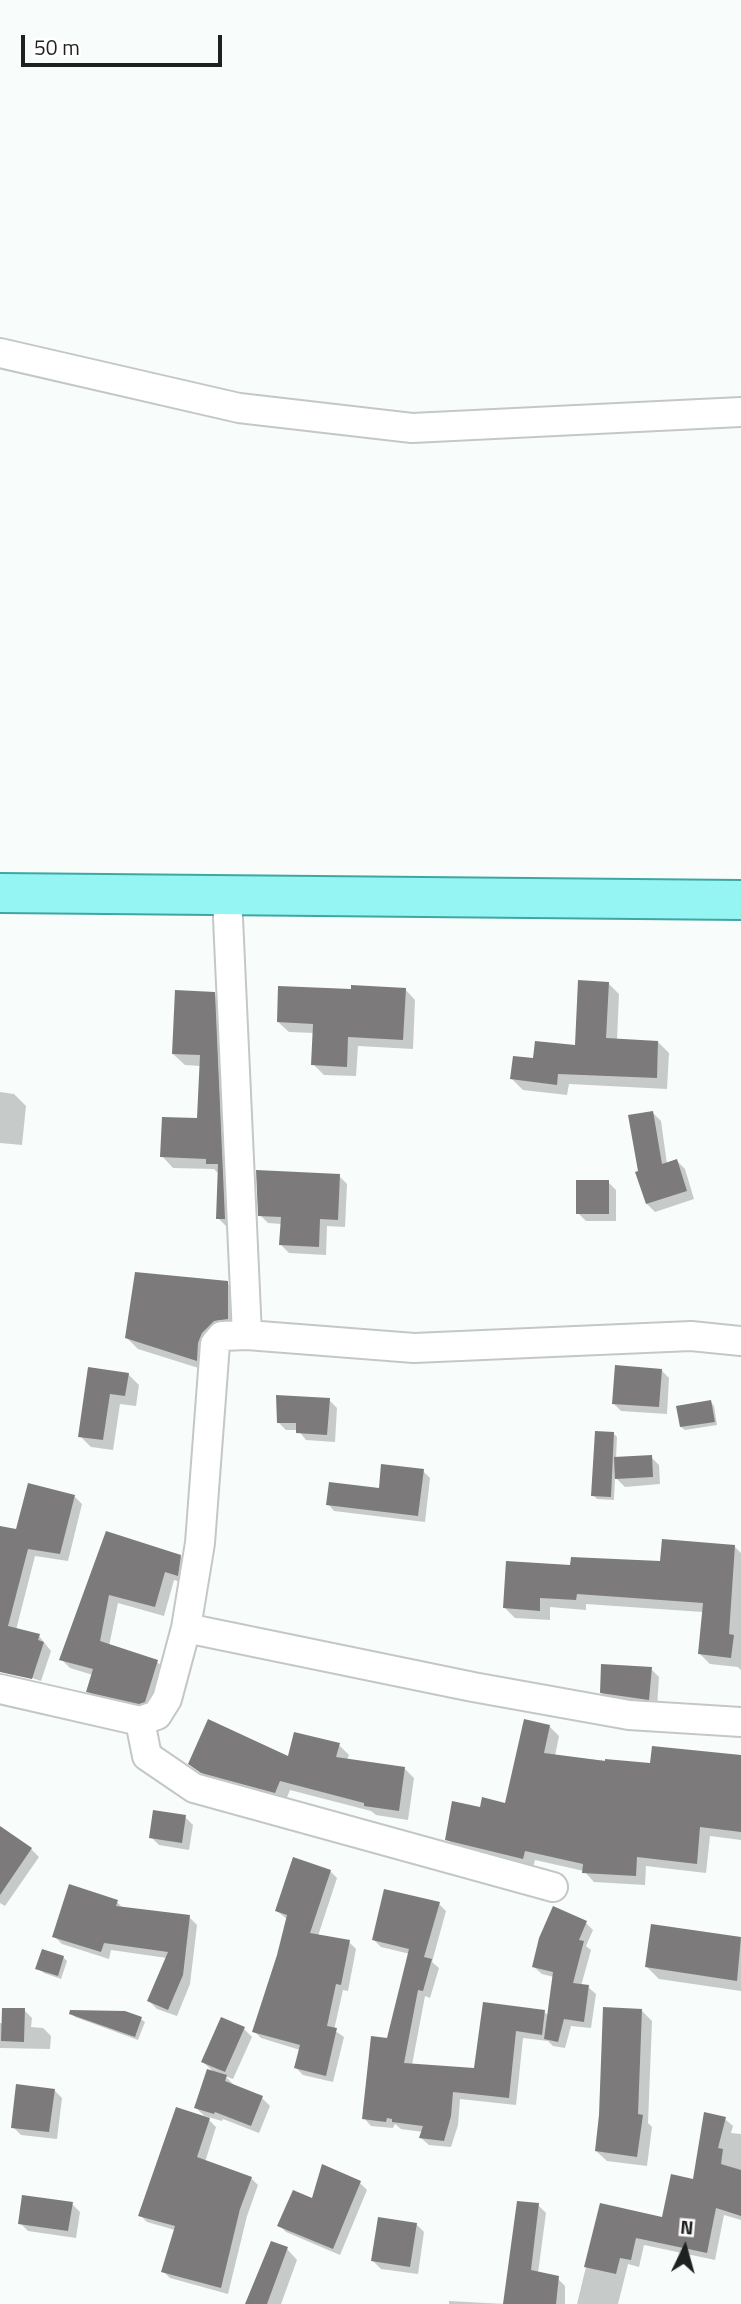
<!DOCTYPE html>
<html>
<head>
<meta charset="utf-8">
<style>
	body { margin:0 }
	#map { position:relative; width:741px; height:2304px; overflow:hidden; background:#f8fdfc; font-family:"Titillium Web",sans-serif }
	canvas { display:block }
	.north { position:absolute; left:650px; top:2213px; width:70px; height:70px; -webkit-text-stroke:5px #fff; paint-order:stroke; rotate:5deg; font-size:19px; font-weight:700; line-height:28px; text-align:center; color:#1f2020 }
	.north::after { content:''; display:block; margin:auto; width:24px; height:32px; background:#1f2020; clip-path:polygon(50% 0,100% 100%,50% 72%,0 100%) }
	.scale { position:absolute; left:21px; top:35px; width:201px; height:32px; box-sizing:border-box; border:4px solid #1f2020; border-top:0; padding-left:9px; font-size:21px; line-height:24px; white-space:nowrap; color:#1f2020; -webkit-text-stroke:5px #fff; paint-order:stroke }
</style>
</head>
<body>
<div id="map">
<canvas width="741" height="2304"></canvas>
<div class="north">N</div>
<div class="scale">50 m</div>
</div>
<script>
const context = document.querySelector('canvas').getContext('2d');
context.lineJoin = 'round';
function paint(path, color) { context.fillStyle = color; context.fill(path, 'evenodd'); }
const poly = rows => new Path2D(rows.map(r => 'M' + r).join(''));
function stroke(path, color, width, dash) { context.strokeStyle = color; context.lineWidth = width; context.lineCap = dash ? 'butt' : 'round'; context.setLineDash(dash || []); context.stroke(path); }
paint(poly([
	[608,983,619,994,617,1040,658,1042,669,1053,667,1089,569,1084,567,1095,523,1090,512,1079,534,1060,577,1047],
	[405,989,415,1000,413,1049,358,1046,356,1076,324,1075,313,1064,315,1033,289,1032,278,1022,353,991],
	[214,994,225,1005,229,1229,218,1218,220,1175,214,1169,173,1168,162,1156,199,1120,201,1066,185,1065,173,1054],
	[0,1092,14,1094,26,1106,22,1145,0,1143],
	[653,1113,661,1121,667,1164,677,1161,685,1169,694,1199,655,1212,647,1204],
	[339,1176,347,1184,345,1227,327,1226,326,1255,289,1253,281,1245,282,1224,268,1223,260,1215],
	[608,1182,616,1190,616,1221,586,1221,578,1213],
	[227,1283,239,1294,239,1330,208,1371,138,1349,127,1338],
	[89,1369,128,1374,139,1385,136,1406,120,1404,113,1450,91,1447,80,1436],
	[661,1370,669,1378,667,1414,621,1411,613,1403],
	[329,1400,337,1408,335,1442,306,1440,298,1430,286,1430,278,1422],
	[711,1402,714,1406,717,1425,685,1430,681,1427],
	[614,1434,617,1437,616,1459,651,1457,659,1465,660,1484,625,1487,615,1477,614,1500,597,1499,593,1495],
	[423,1471,430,1478,425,1522,334,1511,328,1504,380,1489],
	[74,1496,82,1504,68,1561,35,1556,16,1630,39,1636,51,1651,41,1681,0,1667,0,1528,17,1531],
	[107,1534,180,1556,190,1566,187,1584,174,1580,164,1616,118,1603,109,1646,157,1662,167,1671,154,1711,97,1700,88,1691,93,1675,70,1668,61,1659],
	[734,1546,741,1553,741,1670,738,1667,710,1664,700,1654,703,1612,586,1604,586,1610,550,1607,550,1620,515,1618,505,1608,572,1567,662,1563],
	[651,1669,659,1677,657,1707,610,1700,601,1692],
	[549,1726,559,1736,555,1756,651,1765,741,1757,741,1840,710,1836,706,1873,646,1866,645,1885,594,1882,584,1871,535,1860,533,1868,457,1849,447,1839,481,1809,506,1805],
	[339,1745,349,1755,347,1760,404,1768,414,1778,408,1820,376,1815,371,1811,290,1790,285,1802,213,1782,190,1763,289,1758],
	[185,1817,193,1825,189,1850,159,1845,151,1837],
	[0,1830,31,1849,39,1857,5,1906,0,1903],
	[330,1871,337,1878,318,1936,349,1942,356,1949,348,1991,343,1990,334,2030,344,2037,333,2082,303,2075,296,2068,300,2050,261,2038,254,2031,279,1955,287,1919,277,1911],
	[117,1902,124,1909,189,1917,197,1925,190,1984,177,2016,157,2009,149,2001,167,1958,111,1950,109,1959,62,1944,54,1936],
	[439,1904,446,1911,432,1962,439,1968,430,1998,425,1996,412,2065,475,2070,484,2004,544,2012,549,2016,554,1977,542,1974,534,1967,586,1923,593,1930,586,1946,591,1950,581,1986,588,1987,596,1994,591,2028,571,2026,565,2048,553,2046,548,2041,523,2038,516,2105,460,2099,458,2125,451,2147,429,2145,421,2138,423,2132,401,2129,395,2124,393,2128,371,2126,364,2118,388,2040,410,1954,381,1947,374,1940],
	[653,1926,741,1939,741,1991,659,1979,647,1967],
	[63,1957,67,1961,61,1979,44,1973,40,1970],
	[24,2010,32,2018,31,2027,43,2028,51,2036,50,2049,0,2048,0,2023,4,2024],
	[641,2010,652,2021,648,2123,652,2127,647,2166,607,2161,596,2151,601,2115],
	[71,2013,141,2019,145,2022,138,2040,75,2017],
	[244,2029,252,2037,233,2079,225,2076,234,2085,262,2098,270,2106,259,2133,223,2119,222,2121,205,2116,216,2127,205,2162,251,2178,258,2185,247,2216,228,2294,170,2278,163,2271,175,2230,147,2222,140,2215,209,2120,196,2108,215,2073,203,2062],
	[54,2090,62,2098,57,2139,21,2135,13,2127],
	[725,2119,733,2126,731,2133,741,2134,741,2220,724,2215,715,2260,644,2245,639,2267,628,2264,618,2304,577,2304,601,2205,663,2219,695,2181],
	[360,2183,367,2190,340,2255,286,2232,279,2225,313,2200],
	[72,2204,80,2212,76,2238,28,2231,20,2223],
	[538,2205,546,2213,538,2273,557,2278,565,2286,565,2304,449,2304,449,2301,505,2304],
	[416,2224,424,2232,418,2274,381,2269,373,2261],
	[287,2249,297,2260,281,2304,247,2304]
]), '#0003');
paint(poly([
	[578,980,609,982,606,1038,658,1041,657,1078,558,1074,557,1085,510,1079,513,1056,533,1058,535,1041,575,1045],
	[351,985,406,988,403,1040,348,1037,347,1067,311,1065,313,1024,277,1022,278,986,351,989],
	[175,990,215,992,225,1219,216,1219,218,1164,206,1164,206,1159,160,1157,162,1117,197,1118,200,1055,172,1054],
	[653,1111,662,1164,677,1159,687,1191,646,1204,635,1172,638,1171,628,1115],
	[256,1170,340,1174,338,1220,320,1219,319,1247,279,1245,281,1217,258,1216],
	[576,1180,609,1180,609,1214,576,1214],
	[135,1272,228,1281,228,1319,214,1321,202,1333,198,1343,197,1361,125,1338],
	[615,1365,662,1369,659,1407,612,1404],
	[88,1367,129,1373,125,1396,110,1394,103,1440,78,1437],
	[276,1395,330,1398,327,1435,296,1433,296,1423,277,1423],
	[711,1400,715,1422,680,1427,676,1406],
	[595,1431,614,1432,611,1497,591,1496],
	[652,1455,653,1477,615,1479,614,1457],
	[381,1464,424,1469,418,1516,326,1505,329,1482,379,1488],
	[28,1483,75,1495,60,1554,28,1549,8,1626,40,1634,38,1640,44,1642,32,1679,0,1672,0,1526,16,1529],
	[106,1531,181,1555,178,1576,165,1572,155,1607,109,1595,100,1641,158,1660,145,1702,139,1704,86,1692,93,1669,59,1660],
	[662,1539,735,1545,729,1634,734,1635,731,1658,698,1654,703,1603,577,1594,576,1600,540,1598,540,1611,503,1608,506,1561,570,1565,571,1557,660,1561],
	[601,1664,652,1667,649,1700,600,1693],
	[208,1719,288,1756,294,1732,340,1743,336,1757,405,1767,399,1811,364,1806,364,1803,280,1781,275,1793,201,1773,188,1764],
	[524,1719,550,1725,544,1753,605,1761,605,1759,650,1763,652,1746,741,1755,741,1832,700,1827,697,1864,637,1857,636,1876,582,1873,583,1864,525,1851,523,1859,445,1840,452,1801,480,1807,482,1797,505,1803],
	[153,1810,186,1815,182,1843,149,1838],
	[0,1826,32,1848,0,1895],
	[293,1857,331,1870,310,1933,350,1940,341,1985,336,1984,327,2026,337,2028,326,2076,294,2068,300,2045,252,2032,277,1955,287,1915,275,1911],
	[69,1884,118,1900,116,1906,190,1915,183,1975,168,2010,147,2001,168,1952,104,1943,101,1952,52,1937],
	[384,1889,440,1902,424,1957,432,1959,423,1991,418,1990,404,2063,474,2068,483,2002,545,2010,542,2035,516,2031,509,2098,453,2092,451,2116,444,2141,419,2138,423,2126,392,2122,392,2119,387,2118,386,2122,362,2119,371,2036,387,2038,409,1949,372,1940],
	[553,1906,587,1921,579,1940,584,1941,573,1983,589,1985,584,2022,564,2019,558,2042,544,2039,553,1972,532,1967,539,1938],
	[651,1924,741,1937,737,1981,645,1967],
	[42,1949,64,1956,58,1976,35,1969],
	[603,2007,642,2009,638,2114,643,2115,637,2157,595,2151,599,2115],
	[2,2008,25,2008,24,2042,1,2041],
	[70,2010,125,2011,142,2017,135,2037,69,2014],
	[221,2017,245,2027,225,2072,201,2062],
	[207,2069,227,2075,225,2081,263,2096,251,2126,215,2112,214,2114,194,2108],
	[16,2084,55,2089,49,2132,11,2128],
	[176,2107,210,2118,197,2157,252,2177,240,2209,221,2288,161,2272,175,2226,138,2216],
	[704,2112,726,2117,718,2148,723,2149,721,2164,741,2170,741,2216,716,2208,707,2253,636,2238,631,2260,620,2258,616,2274,584,2267,600,2203,662,2217,671,2174,693,2179],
	[322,2164,361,2181,333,2249,277,2226,293,2190,312,2198],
	[22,2195,73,2202,68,2231,18,2224],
	[517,2201,539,2203,531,2270,559,2276,556,2304,503,2304],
	[378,2217,417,2223,410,2267,371,2261],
	[271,2241,288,2247,267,2304,245,2304]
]), '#7d7a7c');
const street = poly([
	[0,353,239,408,412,428,741,412],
	[227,896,247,1335,414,1348,691,1336,741,1341],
	[186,1628,473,1687,629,1715,741,1722],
	[0,1689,140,1721,157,1715,167,1699,186,1628,200,1543,215,1344,222,1336,247,1335],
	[140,1721,147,1756,194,1788,553,1887]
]);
const primary = poly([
	[0,893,741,900]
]);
stroke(street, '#c3c8c7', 32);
stroke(primary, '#3ea7a3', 42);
stroke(street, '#fff', 28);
stroke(primary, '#95f5f2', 38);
</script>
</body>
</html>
